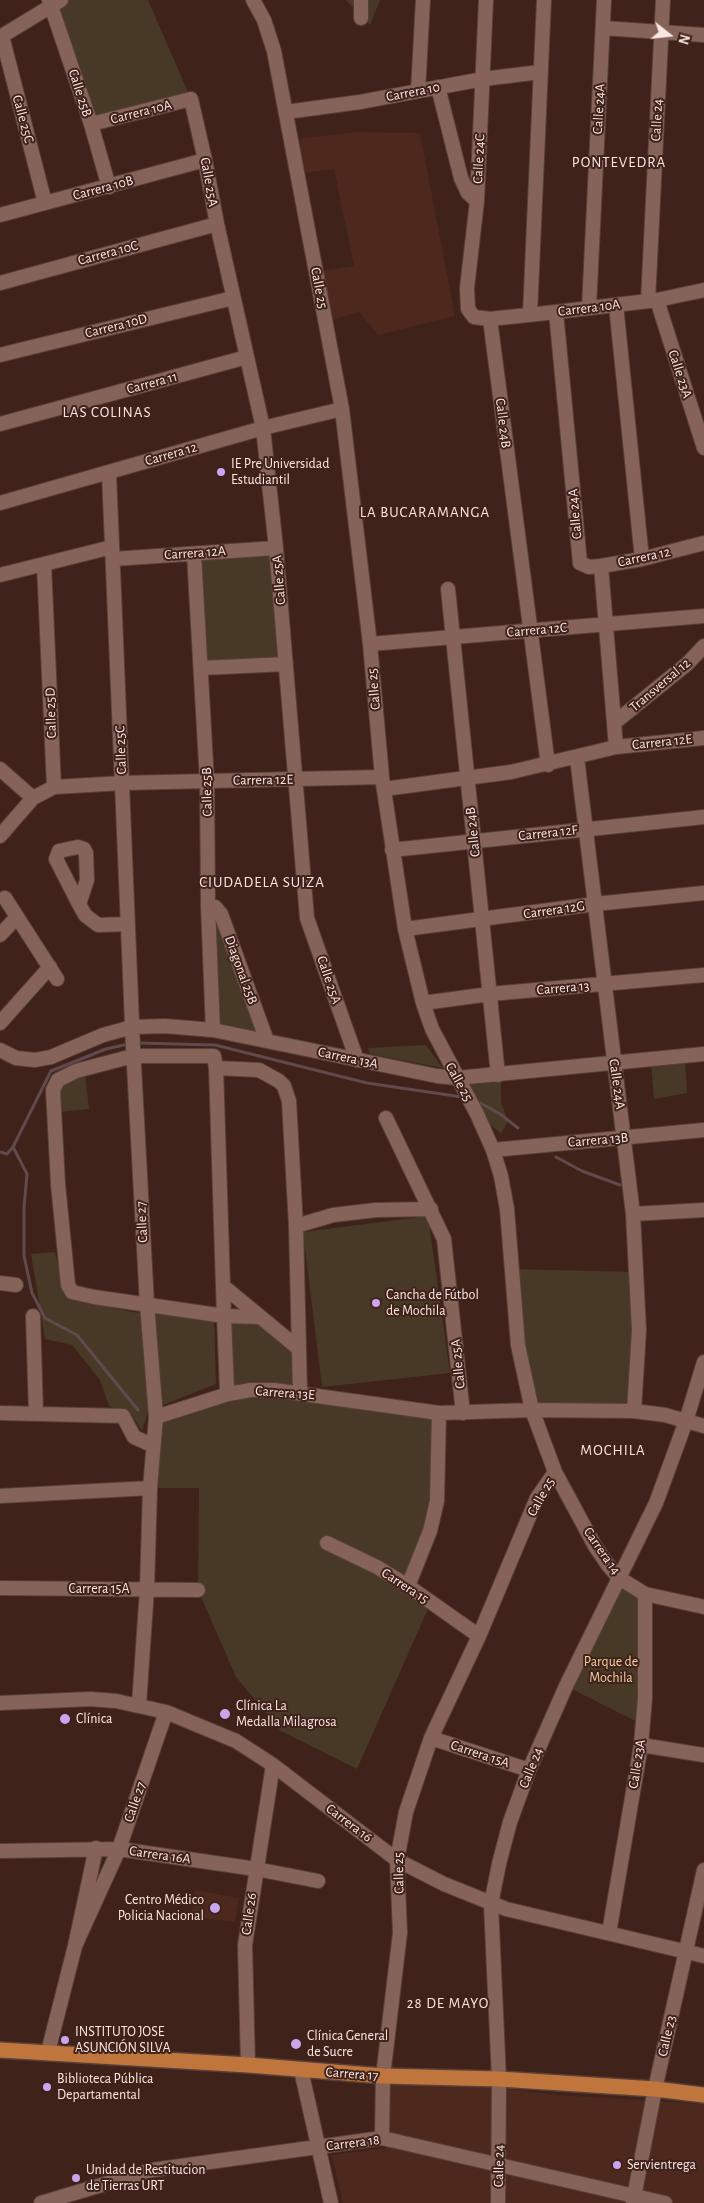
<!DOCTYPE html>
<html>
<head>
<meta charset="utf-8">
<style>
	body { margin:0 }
	#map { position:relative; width:704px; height:2203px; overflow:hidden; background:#3f221a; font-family:"Alegreya Sans",sans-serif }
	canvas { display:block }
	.north { position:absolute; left:644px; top:10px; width:50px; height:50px; -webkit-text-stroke:4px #3f221a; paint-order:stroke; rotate:106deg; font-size:14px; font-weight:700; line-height:20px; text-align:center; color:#fbe7e1 }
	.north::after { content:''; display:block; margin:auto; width:18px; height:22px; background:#fbe7e1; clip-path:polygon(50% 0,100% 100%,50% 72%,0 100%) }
</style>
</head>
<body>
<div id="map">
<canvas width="704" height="2203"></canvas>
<div class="north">N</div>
</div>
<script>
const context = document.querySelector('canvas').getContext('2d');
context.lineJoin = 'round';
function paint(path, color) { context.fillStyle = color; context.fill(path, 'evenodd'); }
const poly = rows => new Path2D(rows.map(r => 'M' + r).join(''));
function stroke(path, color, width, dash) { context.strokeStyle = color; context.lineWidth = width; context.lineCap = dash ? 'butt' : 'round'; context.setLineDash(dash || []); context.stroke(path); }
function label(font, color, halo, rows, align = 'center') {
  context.font = font + ' "Alegreya Sans",sans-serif'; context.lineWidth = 4; context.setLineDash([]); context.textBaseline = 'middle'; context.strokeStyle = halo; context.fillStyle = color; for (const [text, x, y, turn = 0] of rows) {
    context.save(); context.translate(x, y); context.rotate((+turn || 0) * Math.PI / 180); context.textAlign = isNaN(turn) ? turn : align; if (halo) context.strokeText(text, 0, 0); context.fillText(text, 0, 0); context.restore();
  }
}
paint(poly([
	[355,132,420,133,455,316,378,335,359,312,332,320,322,271,354,266,334,169,305,173,299,139],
	[195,1890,239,1898,235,1922,191,1917],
	[388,2079,458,2083,558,2095,704,2104,704,2203,343,2203,332,2155,386,2148]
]), '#4c281d');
paint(poly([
	[61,0,148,0,191,99,91,124,52,6],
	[346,0,380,0,370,25],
	[276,548,286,664,201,668,194,554],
	[210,916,219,916,267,1041,213,1030],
	[426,1045,443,1068,370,1054,368,1048],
	[685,1061,687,1093,654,1099,651,1063],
	[85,1073,89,1109,59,1112,62,1085],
	[501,1081,501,1102,508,1121,501,1134,483,1118,469,1083],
	[428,1216,450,1373,322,1387,303,1232],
	[55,1252,66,1297,131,1312,214,1318,216,1384,148,1411,142,1431,131,1414,109,1406,100,1380,72,1345,45,1339,31,1254],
	[511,1269,636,1272,634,1411,532,1410],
	[224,1316,260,1317,298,1348,300,1392,439,1413,440,1471,408,1585,431,1602,357,1769,281,1731,236,1677,198,1590,199,1488,150,1488,156,1417,227,1390],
	[619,1578,645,1594,643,1725,566,1686]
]), '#473926');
stroke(poly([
	[137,1043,215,1045,367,1083,462,1097],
	[475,1100,500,1114,518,1128],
	[13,1147,27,1174,24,1208,24,1256,32,1293,45,1318,77,1335,138,1410],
	[0,1152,7,1154,13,1147,51,1071,106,1049,128,1044],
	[556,1157,582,1171,620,1185]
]), '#604a4d', 3);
const minor = poly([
	[49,0,91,124,109,187],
	[253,0,264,20,274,51,342,409,370,644,382,777,405,929,423,1003,432,1029,477,1114,493,1150,501,1176,507,1209,518,1345,532,1410,555,1472,595,1546,608,1565,619,1578,645,1594,704,1607],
	[486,0,477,201,467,288,468,309,474,317,490,319,556,312,657,300,704,290],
	[361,18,361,0],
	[603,28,704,35],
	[438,87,461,178,468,193,477,201],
	[418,91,423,0],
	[286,112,360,102,483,79,540,72],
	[91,124,191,99,205,160,217,224,263,428,276,548,307,918,357,1060],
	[45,203,2,36,61,0],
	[0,215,205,160],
	[0,283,217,224],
	[657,300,704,448],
	[648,301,663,0],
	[616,305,642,559],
	[589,308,604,0],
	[556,312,580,563,589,567,601,566,642,559,704,543],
	[530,314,544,0],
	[490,319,548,765],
	[0,355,233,298],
	[0,424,247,357],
	[109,473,133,1047,147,1304,156,1417,150,1488,147,1589,139,1705],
	[0,503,263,428,342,409],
	[194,554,207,781,208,906,213,1030],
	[113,559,276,548],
	[44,564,54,787],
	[601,566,616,747],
	[0,575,112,547],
	[448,589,498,1075],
	[370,644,704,616],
	[201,668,286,664],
	[614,723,687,664,704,646],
	[577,758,633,1214,639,1330,634,1411],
	[0,769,33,798],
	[384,789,511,772,616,747,704,738],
	[0,836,33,798,54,787,123,783,382,777],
	[392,850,704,817],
	[5,898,57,979],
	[79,904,87,880,86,853,84,849,78,847,59,851,56,859,79,904,85,915,98,925,128,924],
	[208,906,215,907,221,914,267,1041],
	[405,929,595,904,704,893],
	[0,935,17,917],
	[423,1003,490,994,704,975],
	[0,1023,50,967],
	[0,1050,16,1058,35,1060,51,1057,103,1035,132,1027,165,1026,213,1030,437,1076,457,1078,704,1054],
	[216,1068,259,1070,279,1081,284,1086,289,1101,296,1226,300,1392],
	[386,1118,444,1239,463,1413],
	[493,1150,704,1130],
	[633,1214,704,1210],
	[296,1226,333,1215,376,1210,431,1209],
	[0,1283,16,1285],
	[223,1286,298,1348],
	[33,1316,36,1413],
	[228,1394,227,1390,224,1316,223,1286,216,1068,214,1056,133,1056,76,1071,58,1080,53,1090,58,1184,68,1285,72,1292,94,1297,224,1316,260,1317],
	[0,1413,123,1416,134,1437,152,1445],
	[156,1417,228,1394,251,1390,274,1390,439,1413,532,1410,634,1411,665,1415,704,1426],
	[0,1496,150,1488],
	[327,1543,377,1567,408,1586,479,1636],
	[408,1586,430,1531,437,1501,439,1413],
	[0,1588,198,1590],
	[0,1703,90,1699,116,1701,166,1712,236,1741,273,1765,397,1860,444,1884,506,1909,704,1956],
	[431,1738,529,1770],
	[641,1745,704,1755],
	[0,1851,119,1849,256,1869,318,1881],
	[609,1933,641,1745,645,1698,645,1594],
	[75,1946,119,1849,166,1712],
	[48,2052,75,1946,96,1848],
	[248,2065,245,1945,273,1765],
	[301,2070,331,2203],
	[382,2138,383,2076,400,1933,397,1860,406,1812,431,1738,479,1636,537,1498,555,1472],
	[633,2202,655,2089,704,1870],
	[41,2203,152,2170,382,2138,665,2203],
	[498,2203,499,2079,491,1904,499,1864,510,1822,529,1770,566,1686,656,1503,686,1421,704,1362]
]);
const major = poly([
	[0,2050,248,2065,383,2076,499,2079,655,2089,704,2095]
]);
stroke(minor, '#584039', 16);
stroke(major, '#584039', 18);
stroke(minor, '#856359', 14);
stroke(major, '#bf753c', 15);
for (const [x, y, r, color] of [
	[221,472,5,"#c9a5ee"],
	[376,1303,5,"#c9a5ee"],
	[225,1714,6,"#c9a5ee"],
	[65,1719,6,"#c9a5ee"],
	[215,1908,6,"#c9a5ee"],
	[65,2040,5,"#c9a5ee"],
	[296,2044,6,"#c9a5ee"],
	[47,2087,5,"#c9a5ee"],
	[617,2165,5,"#c9a5ee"],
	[76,2178,5,"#c9a5ee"]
]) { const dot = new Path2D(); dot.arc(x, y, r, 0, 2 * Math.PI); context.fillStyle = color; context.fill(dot); stroke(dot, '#3f221a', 2); }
label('14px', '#fbe7e1', '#3f221a', [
	["Carrera 10",413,92,-11],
	["Calle 25B",80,93,72],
	["Calle 24A",599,109,-87],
	["Carrera 10A",141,112,-14],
	["Calle 25C",23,119,75],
	["Calle 24",657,120,-87],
	["Calle 24C",479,159,-87],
	["Calle 25A",209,182,80],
	["Carrera 10B",103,188,-15],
	["Carrera 10C",108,253,-15],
	["Calle 25",319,288,79],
	["Carrera 10A",589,308,-7],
	["Carrera 10D",116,326,-14],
	["Calle 23A",680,374,72],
	["Carrera 11",152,383,-15],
	["Calle 24B",503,423,83],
	["Carrera 12",171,454,-16],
	["Calle 24A",575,514,-95],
	["Carrera 12A",195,553,-4],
	["Carrera 12",644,557,-12],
	["Calle 25A",279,580,-95],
	["Carrera 12C",537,630,-5],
	["Transversal 12",660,685,-40],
	["Calle 25",374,689,-95],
	["Calle 25D",51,713,-92],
	["Carrera 12E",662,742,-6],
	["Calle 25C",121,750,-92],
	["Carrera 12E",263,780,-1],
	["Calle 25B",207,792,-91],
	["Calle 24B",473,832,-96],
	["Carrera 12F",548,833,-6],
	["Carrera 12G",554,910,-8],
	["Diagonal 25B",241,970,70],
	["Calle 25A",329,980,71],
	["Carrera 13",563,988,-5],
	["Carrera 13A",348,1058,12],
	["Calle 25",459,1082,61],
	["Calle 24A",617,1084,82],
	["Carrera 13B",598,1140,-5],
	["Calle 27",142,1222,-93],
	["Calle 25A",458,1364,-96],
	["Carrera 13E",285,1393,4],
	["Calle 25",541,1497,-61],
	["Carrera 14",602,1551,55],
	["Carrera 15",405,1586,33],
	["Carrera 15A",99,1589],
	["Carrera 15A",480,1754,18],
	["Calle 23A",637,1764,-81],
	["Calle 24",531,1768,-68],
	["Calle 27",135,1802,-71],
	["Carrera 16",349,1823,37],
	["Carrera 16A",160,1855,8],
	["Calle 25",399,1873,-91],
	["Calle 26",249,1914,-82],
	["Calle 23",667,2036,-77],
	["Carrera 17",352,2074,4],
	["Carrera 18",353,2143,-7],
	["Calle 24",499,2166,-89]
]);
label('14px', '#fbe7e1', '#3f221a', [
	["IE Pre Universidad",231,464],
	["Estudiantil",231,480],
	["Cancha de Fútbol",386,1295],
	["de Mochila",386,1311],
	["Clínica La",236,1706],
	["Medalla Milagrosa",236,1722],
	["Clínica",76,1719],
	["Centro Médico",204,1900,"right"],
	["Policia Nacional",204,1916,"right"],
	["INSTITUTO JOSE",75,2032],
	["ASUNCIÓN SILVA",75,2048],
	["Clínica General",307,2036],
	["de Sucre",307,2052],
	["Biblioteca Pública",57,2079],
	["Departamental",57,2095],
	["Servientrega",627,2165],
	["Unidad de Restitucion",86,2170],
	["de Tierras URT",86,2186]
], 'left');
label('14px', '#f3cfa0', '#3f221a', [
	["Parque de",611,1662],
	["Mochila",611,1678]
]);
context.letterSpacing = '1px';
label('15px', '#fbe7e1', '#3f221a', [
	["PONTEVEDRA",619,162],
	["LAS COLINAS",107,412],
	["LA BUCARAMANGA",425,512],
	["CIUDADELA SUIZA",262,882],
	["MOCHILA",613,1450],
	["28 DE MAYO",448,2003]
]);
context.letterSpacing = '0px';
</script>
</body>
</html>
